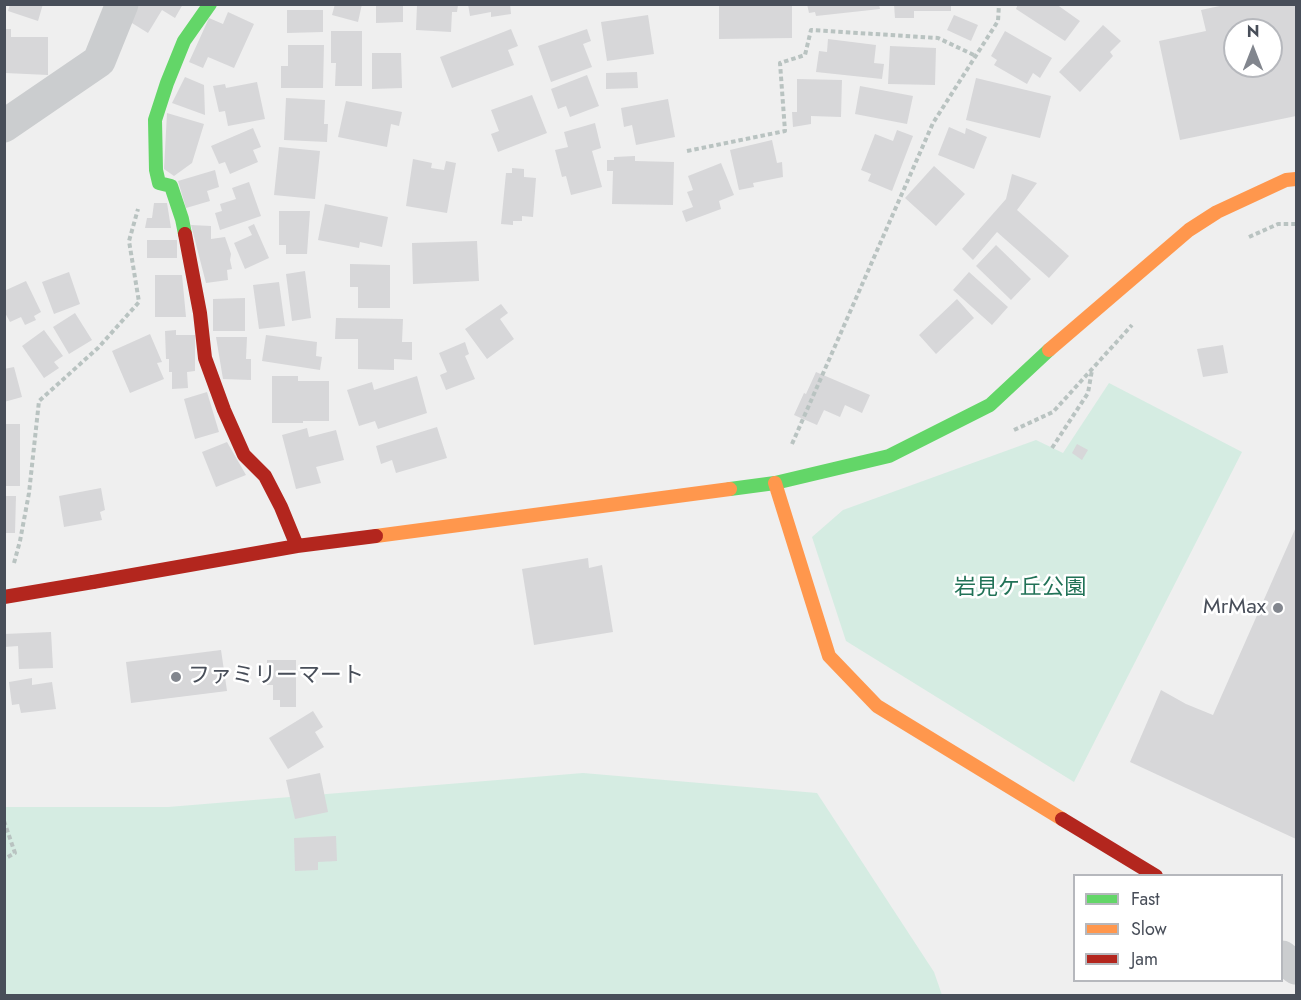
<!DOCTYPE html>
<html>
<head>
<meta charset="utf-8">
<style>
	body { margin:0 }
	#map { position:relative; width:1301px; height:1000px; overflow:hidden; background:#efefef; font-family:Jost,sans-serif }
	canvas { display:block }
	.frame { position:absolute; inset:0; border:6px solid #484e59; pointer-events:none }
	.legend { position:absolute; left:1073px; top:874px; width:210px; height:108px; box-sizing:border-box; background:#fff; border:2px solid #b6b8bd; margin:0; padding:8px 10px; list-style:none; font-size:18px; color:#484e59 }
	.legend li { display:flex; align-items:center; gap:12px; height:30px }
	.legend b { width:30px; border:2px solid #b6b8bd }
	.north { position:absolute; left:1223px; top:18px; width:60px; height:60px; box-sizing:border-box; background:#fff; border:2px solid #b6b8bd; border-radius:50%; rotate:0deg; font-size:16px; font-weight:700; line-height:24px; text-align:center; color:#484e59 }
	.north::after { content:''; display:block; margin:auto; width:21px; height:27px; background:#82868e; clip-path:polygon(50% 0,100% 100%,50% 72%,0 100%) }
</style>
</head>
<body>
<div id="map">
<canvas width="1301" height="1000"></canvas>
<div class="frame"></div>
<ul class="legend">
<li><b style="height:8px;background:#63d668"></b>Fast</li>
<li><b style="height:8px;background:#ff974d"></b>Slow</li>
<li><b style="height:8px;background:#b3261e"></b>Jam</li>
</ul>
<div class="north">N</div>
</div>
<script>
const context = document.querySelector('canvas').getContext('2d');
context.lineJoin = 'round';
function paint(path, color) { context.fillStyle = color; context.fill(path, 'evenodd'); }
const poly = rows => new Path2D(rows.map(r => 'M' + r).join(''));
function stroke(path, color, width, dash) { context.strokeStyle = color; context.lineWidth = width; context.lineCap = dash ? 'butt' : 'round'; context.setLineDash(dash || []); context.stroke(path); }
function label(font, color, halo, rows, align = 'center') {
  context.font = font + ' Jost,"Noto Sans JP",sans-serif'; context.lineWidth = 5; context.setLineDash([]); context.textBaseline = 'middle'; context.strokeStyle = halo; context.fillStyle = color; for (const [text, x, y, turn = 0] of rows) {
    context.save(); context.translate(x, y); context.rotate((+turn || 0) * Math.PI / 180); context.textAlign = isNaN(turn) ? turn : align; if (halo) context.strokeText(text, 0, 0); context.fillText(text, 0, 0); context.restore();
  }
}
paint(poly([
	[1109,383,1242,452,1074,782,846,641,812,537,843,510,1036,440,1063,453],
	[583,773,817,793,934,972,942,995,5,995,4,807,168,807]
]), '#d5ece2');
paint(poly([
	[10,4,43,4,38,21,8,11],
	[125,4,183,4,175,18,162,10,148,33,119,15],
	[335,4,362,4,358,22,332,15],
	[376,4,403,4,403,22,376,23],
	[468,4,510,4,511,14,491,17,491,12,470,16],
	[719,4,792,4,792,38,719,39],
	[807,4,879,4,880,9,816,16,815,12,809,13],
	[894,4,951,4,951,11,914,11,914,18,895,18],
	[1018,4,1056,4,1080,21,1065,41,1016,9],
	[1229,4,1296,4,1296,116,1180,140,1159,41,1206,31,1201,10],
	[1235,30,1271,30,1271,66,1235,66],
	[417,5,458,5,457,12,452,12,451,32,416,30],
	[287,10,323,10,323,32,287,33],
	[228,12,254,24,234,68,208,57,203,68,189,62,209,18,223,24],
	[648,15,654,54,607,61,601,22],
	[954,15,978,25,971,41,947,30],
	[1103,25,1121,41,1110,52,1113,56,1080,92,1059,72],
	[5,29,11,29,11,37,48,37,48,75,5,73],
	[511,29,518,46,508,50,514,65,452,88,440,57],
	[587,29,591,41,583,44,592,67,551,82,538,46],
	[331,31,362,31,362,86,335,86,336,63,331,63],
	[1005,31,1052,58,1040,78,1033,73,1027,84,994,65,997,60,991,56],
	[828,39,876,45,874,63,884,64,882,79,816,72,819,51,827,52],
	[288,45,324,45,323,88,281,88,281,66,288,66],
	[890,46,936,48,935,85,888,84],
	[372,53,401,53,402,88,372,89],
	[637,72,638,88,606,89,606,73],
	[587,75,599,106,570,117,566,106,558,109,551,89],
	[185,77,204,85,205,115,172,103],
	[976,78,1051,96,1040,138,966,120],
	[797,79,842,80,841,117,811,116,811,124,793,127,792,112,797,112],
	[257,82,265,119,228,126,225,111,219,112,213,86,225,84,226,88],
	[860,86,913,96,907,124,855,114],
	[532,95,547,133,498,152,491,134,499,131,491,110],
	[286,98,325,100,324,124,328,124,327,142,284,140],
	[668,99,675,137,636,145,632,125,624,127,621,108],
	[346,101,402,112,399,126,391,124,387,147,338,137],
	[167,113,204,124,192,163,174,176,164,169],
	[595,123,601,148,592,151,602,187,571,195,566,176,562,177,555,150,568,147,564,132],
	[949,127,965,134,966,128,987,137,974,169,938,155],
	[253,128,261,147,253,150,258,162,230,174,225,162,219,164,211,146],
	[897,130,913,136,892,191,868,181,871,174,861,170,875,134,893,141],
	[772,140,777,163,782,162,783,177,753,183,754,187,739,190,730,150],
	[279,147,320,151,315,199,274,195],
	[635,156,635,161,674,162,673,205,612,204,613,171,607,171,607,160,614,160,614,157],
	[413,159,432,163,431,168,444,170,446,161,456,163,447,213,406,206],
	[721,163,734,195,719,201,721,209,686,222,682,211,693,207,687,192,693,190,688,176],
	[934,166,965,194,936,226,905,198],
	[512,168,524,169,524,177,536,178,533,217,522,216,522,221,513,221,513,225,501,224,506,173,512,173],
	[215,170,219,187,207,191,210,201,186,208,178,181],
	[1012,174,1037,183,1017,210,1069,256,1049,278,997,232,973,260,962,249,1006,199],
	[249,182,261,216,220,230,215,213,222,211,220,204,236,199,232,188],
	[154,203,167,203,171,228,145,228,147,218,152,218],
	[325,204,388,217,382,247,360,242,359,248,318,240],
	[279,211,310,211,307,254,286,254,286,245,279,245],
	[254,224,269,258,245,269,234,243,252,235,248,227],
	[191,225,211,226,211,239,225,237,231,254,230,260,232,269,227,270,228,280,206,283],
	[147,240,177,240,177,258,147,258],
	[477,241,479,281,413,284,412,243],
	[996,245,1031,279,1011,300,976,266],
	[350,264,390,265,390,308,358,308,358,287,350,287],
	[305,271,311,318,292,321,286,274],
	[69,272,80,304,54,314,42,282],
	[969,272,1008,307,992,325,953,290],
	[155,275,182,275,186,317,155,317],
	[26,281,41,312,34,316,36,320,25,325,21,317,10,322,4,311,4,291],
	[279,282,285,326,259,329,253,285],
	[245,298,245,331,213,331,213,299],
	[957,299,974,318,936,354,919,335],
	[501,304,508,313,500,319,514,339,487,359,465,329],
	[75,313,92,340,69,354,53,327],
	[336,318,403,319,402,342,412,342,412,360,394,359,394,370,358,369,358,339,335,339],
	[44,330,63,356,54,362,59,368,44,378,22,346],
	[176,330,176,335,195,335,195,371,187,372,188,388,172,389,172,372,169,372,169,359,166,359,165,331],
	[150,334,162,362,157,363,164,379,130,393,112,351],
	[266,335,317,342,316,356,322,357,320,370,262,361],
	[216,337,247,337,246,359,251,359,251,380,223,379],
	[465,342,469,354,465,356,475,379,446,390,440,375,447,372,439,353],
	[1223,345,1228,373,1203,377,1197,349],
	[14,367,22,397,4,402,4,369],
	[816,372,870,395,862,413,845,405,840,417,824,410,817,425,794,415,804,393,806,394],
	[272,376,298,376,298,381,329,381,329,421,303,421,303,423,272,423],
	[417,376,427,413,378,429,375,421,359,426,347,390,372,382,374,390],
	[207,392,219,432,195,439,184,399],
	[4,424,20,424,20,486,4,486],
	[437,427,447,458,396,473,392,460,381,464,376,446],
	[307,428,309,437,336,430,344,460,316,467,321,483,296,489,282,435],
	[227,442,246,475,216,487,202,452],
	[1077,444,1088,450,1082,460,1072,453],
	[101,488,105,510,100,512,102,520,64,527,59,496],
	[4,496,16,496,15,533,4,533],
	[1296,527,1296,839,1130,762,1161,690,1186,704,1213,715],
	[588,558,589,568,602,565,613,632,534,645,522,569],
	[51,632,53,668,19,669,18,646,4,647,4,634],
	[221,650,227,691,131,703,126,662],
	[267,660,296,660,296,707,280,707,280,700,273,700,273,685,267,685],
	[32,678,32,685,52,682,56,709,21,713,19,704,12,705,9,682],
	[313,711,323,727,315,732,324,747,288,769,269,738],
	[320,773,328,812,295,819,286,780],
	[336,836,337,861,318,862,318,870,295,871,294,838]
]), '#d7d7d9');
stroke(poly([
	[687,151,785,131,780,63,805,55,811,30,938,38,976,56],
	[1249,237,1278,224,1296,224],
	[1014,430,1053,412,1132,325],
	[792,444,933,123,998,21,999,4],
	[1052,448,1088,393,1092,370],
	[14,563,20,541,29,493,39,401,98,348,139,302,129,241,138,209],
	[4,821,15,853,4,859]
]), '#b9c3c1', 4, [4.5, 3]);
stroke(poly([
	[4,126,99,61,122,4],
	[1282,957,1296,968]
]), '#cbcdcf', 33);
stroke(poly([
	[185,234,182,219,171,186,159,183,156,170,155,120,167,83,184,41,210,4],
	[730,489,775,483,889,456,990,405,1049,350]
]), '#63d668', 14);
stroke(poly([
	[1049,350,1189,230,1217,212,1286,180,1296,179],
	[775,483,829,656,877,706,1062,819],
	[376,536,730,489]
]), '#ff974d', 14);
stroke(poly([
	[185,234,200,313,205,358,224,410,244,455,265,476,281,507,297,546],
	[93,582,297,546,376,536],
	[1062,819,1156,876]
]), '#b3261e', 14);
stroke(poly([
	[4,597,93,582]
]), '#b3261e', 14);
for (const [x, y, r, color] of [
	[1278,608,6,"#82868e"],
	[176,677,6,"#82868e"]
]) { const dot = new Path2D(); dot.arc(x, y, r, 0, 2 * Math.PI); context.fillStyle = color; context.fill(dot); stroke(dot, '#fff', 2); }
label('22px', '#217257', '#fff', [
	["岩見ケ丘公園",1020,589]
]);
label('22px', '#484e59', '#fff', [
	["MrMax",1266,608],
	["ファミリーマート",188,677,"left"]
], 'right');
</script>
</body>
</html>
